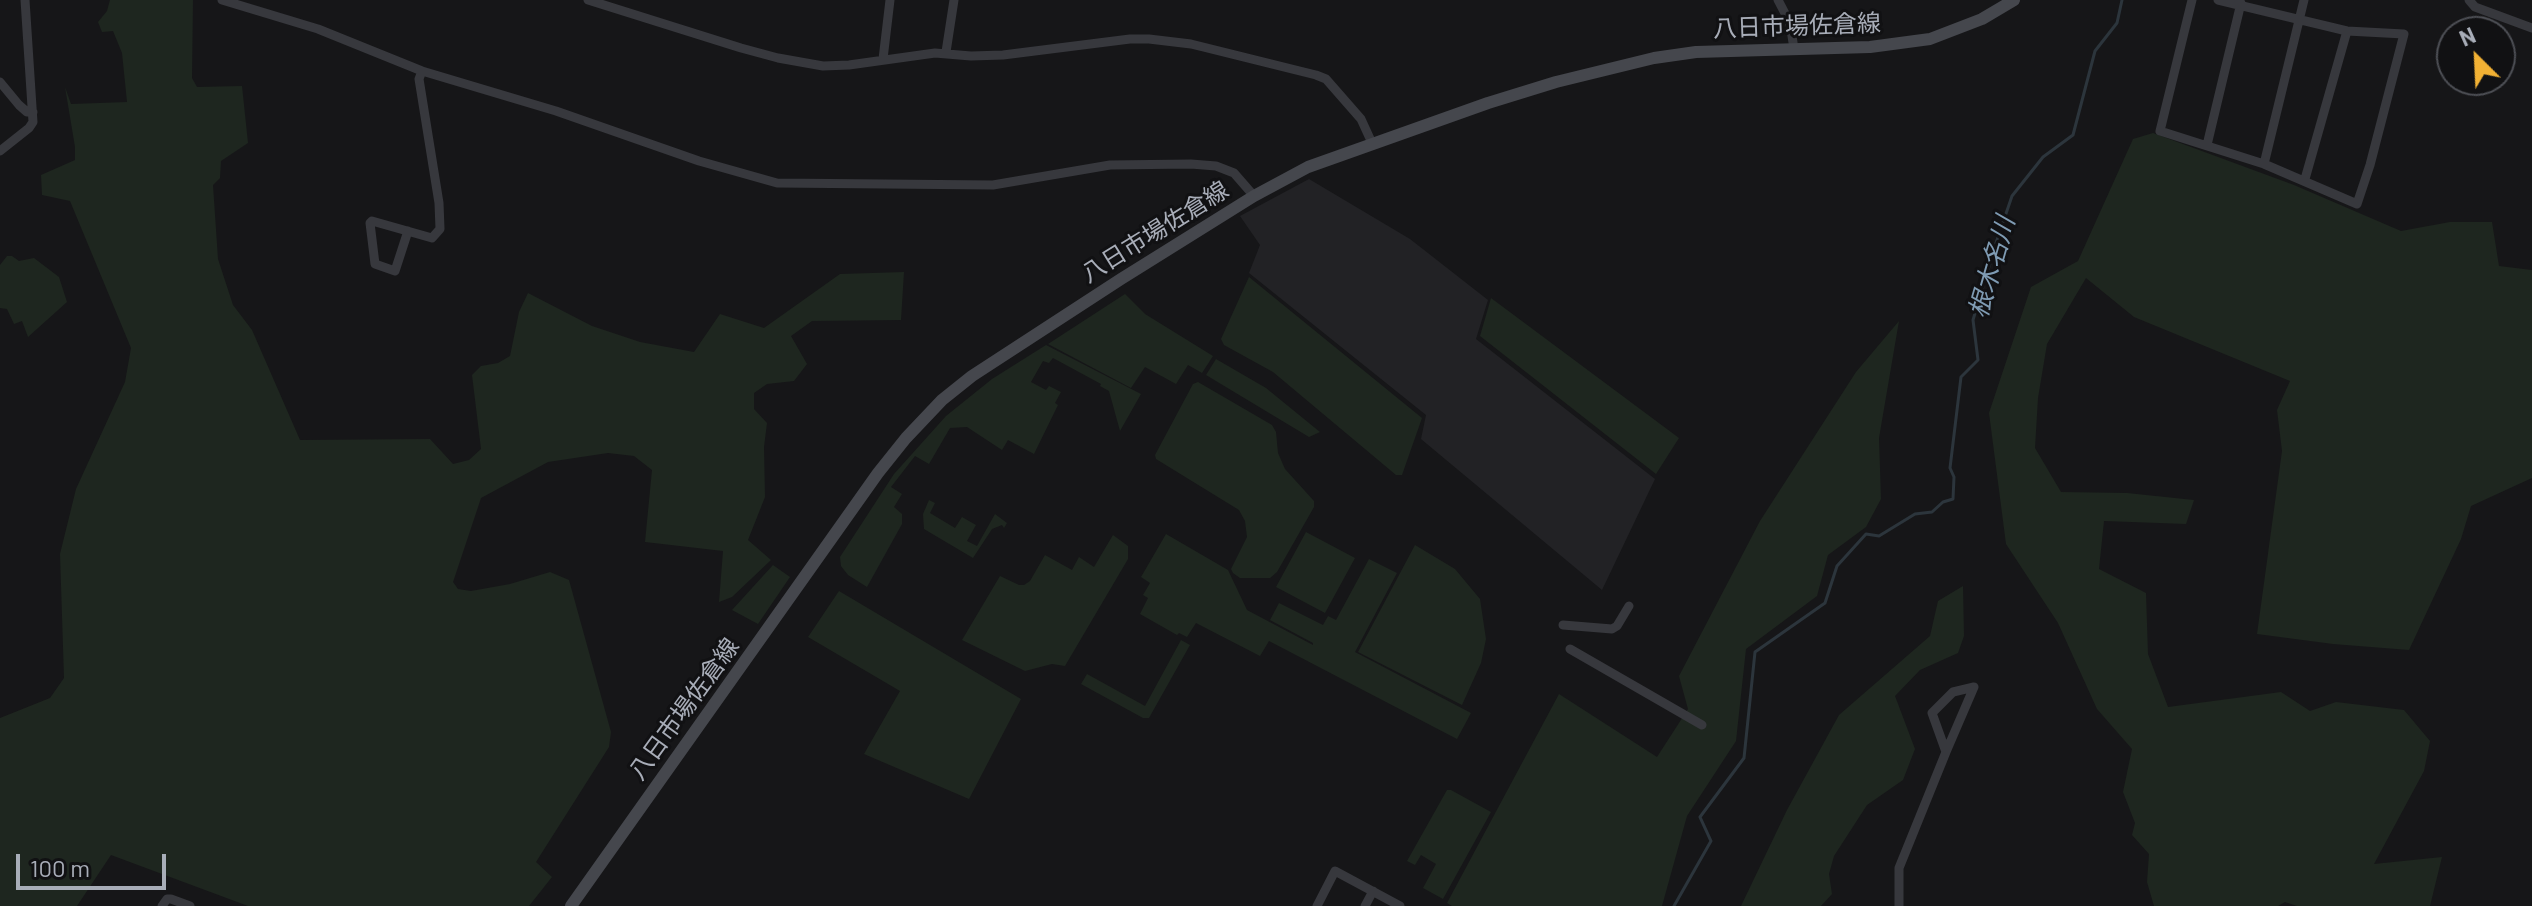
<!DOCTYPE html>
<html>
<head>
<meta charset="utf-8">
<style>
	body { margin:0 }
	#map { position:relative; width:2532px; height:906px; overflow:hidden; background:#161618; font-family:Barlow,sans-serif }
	canvas { display:block }
	.north { position:absolute; left:2436px; top:16px; width:80px; height:80px; box-sizing:border-box; background:#111113; border:2px solid #4d4f55; border-radius:50%; rotate:336deg; font-size:22px; font-weight:700; line-height:32px; text-align:center; color:#a8adb8 }
	.north::after { content:''; display:block; margin:auto; width:28px; height:36px; background:#f2b134; clip-path:polygon(50% 0,100% 100%,50% 72%,0 100%) }
	.scale { position:absolute; left:16px; top:854px; width:150px; height:36px; box-sizing:border-box; border:4px solid #a8adb8; border-top:0; padding-left:10px; font-size:24px; line-height:28px; white-space:nowrap; color:#a8adb8; -webkit-text-stroke:6px #111113; paint-order:stroke }
</style>
</head>
<body>
<div id="map">
<canvas width="2532" height="906"></canvas>
<div class="north">N</div>
<div class="scale">100 m</div>
</div>
<script>
const context = document.querySelector('canvas').getContext('2d');
context.lineJoin = 'round';
function paint(path, color) { context.fillStyle = color; context.fill(path, 'evenodd'); }
const poly = rows => new Path2D(rows.map(r => 'M' + r).join(''));
function stroke(path, color, width, dash) { context.strokeStyle = color; context.lineWidth = width; context.lineCap = dash ? 'butt' : 'round'; context.setLineDash(dash || []); context.stroke(path); }
function label(font, color, halo, rows, align = 'center') {
  context.font = font + ' Barlow,"Noto Sans JP",sans-serif'; context.lineWidth = 6; context.setLineDash([]); context.textBaseline = 'middle'; context.strokeStyle = halo; context.fillStyle = color; for (const [text, x, y, turn = 0] of rows) {
    context.save(); context.translate(x, y); context.rotate((+turn || 0) * Math.PI / 180); context.textAlign = isNaN(turn) ? turn : align; if (halo) context.strokeText(text, 0, 0); context.fillText(text, 0, 0); context.restore();
  }
}
paint(poly([
	[1309,179,1410,239,1488,300,1476,339,1655,479,1602,590,1421,439,1426,415,1249,273,1260,245,1240,216]
]), '#222225');
paint(poly([
	[110,0,193,0,192,78,197,87,242,86,248,143,221,161,220,178,213,185,218,259,233,305,252,330,300,440,430,439,453,464,469,460,481,449,472,375,481,366,498,363,510,356,519,312,528,293,592,326,640,342,694,352,720,314,764,328,840,274,904,272,901,320,812,321,791,336,807,364,794,381,767,384,754,393,754,409,767,423,764,447,765,497,748,540,771,560,732,597,719,602,723,551,645,542,652,470,634,456,608,453,548,462,481,498,453,582,458,589,471,591,510,584,550,572,569,580,611,732,609,747,536,862,552,877,529,906,248,906,111,855,77,906,0,906,0,718,50,698,64,678,60,554,76,489,125,382,131,348,70,201,42,195,41,175,75,160,75,147,65,87,71,104,127,102,122,53,113,31,102,32,98,22,107,11],
	[2153,133,2294,185,2401,231,2450,222,2492,222,2499,266,2532,270,2532,478,2471,506,2461,539,2409,650,2333,644,2257,634,2282,451,2277,410,2290,381,2134,317,2086,278,2047,344,2038,398,2035,448,2061,492,2127,493,2194,500,2186,524,2104,521,2099,569,2146,593,2148,654,2168,707,2281,692,2310,711,2336,702,2404,710,2430,741,2424,771,2374,864,2442,857,2430,906,2297,906,2285,902,2278,906,2154,906,2147,882,2149,854,2132,835,2135,823,2123,792,2132,749,2097,709,2058,623,2006,544,1989,413,2031,287,2078,261,2133,139],
	[7,256,12,256,19,261,34,258,59,277,67,302,28,337,22,321,14,324,7,309,0,308,0,265],
	[1249,277,1422,418,1402,475,1396,475,1273,372,1224,345,1221,339],
	[1125,294,1145,314,1213,356,1202,373,1188,365,1176,384,1145,367,1131,388,1048,344],
	[1491,298,1679,438,1656,474,1480,336],
	[1899,321,1879,438,1881,499,1866,527,1828,555,1817,596,1746,649,1736,741,1687,816,1662,906,1452,906,1447,903,1559,694,1657,757,1688,709,1679,676,1760,521,1856,372],
	[1046,345,1141,394,1120,431,1109,391,1100,386,1101,384,1053,358,1049,363,1043,361,1031,382,1046,390,1049,386,1061,392,1055,403,1058,405,1034,454,1008,440,1002,450,967,427,950,428,929,464,915,456,891,487,902,494,894,507,902,514,902,524,867,587,848,575,841,566,840,557,894,474,946,416,992,379],
	[1216,359,1266,388,1320,432,1309,437,1206,375],
	[1198,382,1272,425,1276,432,1278,453,1285,469,1314,501,1314,507,1277,572,1270,578,1240,578,1233,573,1231,569,1247,537,1245,521,1239,510,1156,459,1155,455,1193,384],
	[929,500,935,503,930,513,955,528,962,517,976,525,967,541,977,546,995,514,1007,523,1004,528,1002,525,992,529,973,558,924,529,923,514],
	[1306,532,1355,558,1325,613,1276,587],
	[1166,534,1228,570,1247,610,1313,645,1313,643,1270,620,1279,603,1323,625,1328,616,1336,620,1369,559,1397,573,1355,652,1471,713,1457,739,1269,641,1260,656,1196,623,1187,637,1179,633,1177,635,1140,614,1148,598,1143,595,1150,583,1141,577],
	[1113,535,1128,546,1128,559,1065,666,1052,664,1025,671,962,640,1000,576,1019,585,1024,585,1030,581,1045,555,1072,570,1079,557,1094,567],
	[1415,545,1455,569,1480,599,1486,639,1481,663,1462,705,1358,652],
	[773,565,790,577,758,624,732,610],
	[1963,586,1964,636,1958,653,1920,670,1895,696,1915,749,1903,780,1867,805,1834,856,1829,874,1832,894,1821,906,1741,906,1787,810,1839,715,1930,636,1938,601],
	[839,591,1021,699,969,799,864,754,900,691,808,637],
	[1181,640,1190,645,1149,718,1143,718,1081,684,1087,674,1145,706],
	[1447,790,1451,790,1491,812,1443,899,1423,888,1436,864,1421,855,1415,865,1407,861]
]), '#1e261f');
stroke(poly([
	[1674,906,1711,841,1700,817,1744,758,1755,652,1825,603,1837,566,1866,534,1879,536,1915,514,1932,512,1943,502,1953,499,1954,477,1950,468,1961,377,1978,360,1973,320,1996,243,2012,196,2043,157,2073,135,2095,51,2117,23,2122,0]
]), '#2c353c', 3);
stroke(poly([
	[222,0,318,29,422,71,556,111,699,161,777,183,993,185,1110,165,1191,164,1216,166,1234,173,1254,196],
	[588,0,741,48,778,58,823,66,849,65,935,53,971,56,1003,55,1130,39,1149,39,1191,44,1316,75,1326,79,1361,119,1372,143],
	[1778,0,1790,23,1794,49],
	[2192,0,2160,131,2264,164,2357,204,2370,165,2404,34,2347,31,2218,0],
	[2469,0,2475,7,2532,28],
	[946,52,954,0],
	[883,59,890,0],
	[0,82,19,105,27,112,33,112],
	[2207,145,2241,3],
	[0,151,29,128,33,122,25,0],
	[2264,164,2304,0],
	[2305,179,2347,31],
	[408,231,395,271,375,264,370,223,372,221,432,238,440,229,439,203,419,79,422,71],
	[1563,625,1612,629,1617,626,1629,606],
	[1570,649,1702,725],
	[1974,687,1946,752,1932,713,1953,692,1974,687],
	[162,906,167,899,171,899,190,906],
	[1317,906,1335,871,1400,906],
	[1365,906,1373,891],
	[1899,906,1899,868,1946,752]
]), '#37383d', 9);
stroke(poly([
	[571,906,878,473,906,438,942,400,972,376,1121,279,1254,196,1308,167,1488,103,1556,82,1654,58,1696,52,1870,47,1930,39,1982,19,2014,0]
]), '#45474d', 12);
label('24px', '#a8adb8', '#111113', [
	["八日市場佐倉線",1797,26,-2],
	["八日市場佐倉線",1155,232,-32],
	["八日市場佐倉線",684,709,-54]
]);
label('italic 26px', '#7f9bb3', '#111113', [
	["根木名川",1992,267,-74]
]);
</script>
</body>
</html>
